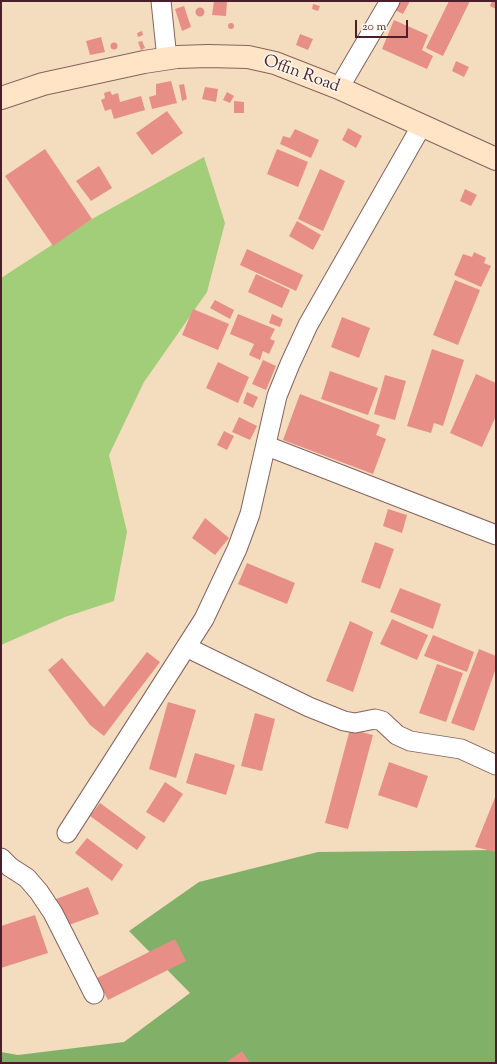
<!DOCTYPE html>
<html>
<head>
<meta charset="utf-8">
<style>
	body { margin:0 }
	#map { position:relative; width:497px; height:1064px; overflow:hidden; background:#f4ddbf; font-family:"Sorts Mill Goudy",serif }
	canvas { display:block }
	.frame { position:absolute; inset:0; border:2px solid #4a1f2b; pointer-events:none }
	.scale { position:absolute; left:355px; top:20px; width:53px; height:18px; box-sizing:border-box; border:2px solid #4a1f2b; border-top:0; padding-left:5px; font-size:12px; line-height:14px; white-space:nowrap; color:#4a1f2b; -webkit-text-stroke:3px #fbf7ec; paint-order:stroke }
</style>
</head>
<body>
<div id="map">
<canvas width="497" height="1064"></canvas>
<div class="frame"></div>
<div class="scale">20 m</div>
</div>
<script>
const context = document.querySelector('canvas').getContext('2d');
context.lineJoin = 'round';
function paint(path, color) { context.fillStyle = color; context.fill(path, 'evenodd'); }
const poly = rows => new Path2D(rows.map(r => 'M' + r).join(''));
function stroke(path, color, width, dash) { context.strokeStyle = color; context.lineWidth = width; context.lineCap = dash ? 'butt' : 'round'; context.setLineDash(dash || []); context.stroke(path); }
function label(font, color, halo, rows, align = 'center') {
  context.font = font + ' "Sorts Mill Goudy",serif'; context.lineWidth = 3; context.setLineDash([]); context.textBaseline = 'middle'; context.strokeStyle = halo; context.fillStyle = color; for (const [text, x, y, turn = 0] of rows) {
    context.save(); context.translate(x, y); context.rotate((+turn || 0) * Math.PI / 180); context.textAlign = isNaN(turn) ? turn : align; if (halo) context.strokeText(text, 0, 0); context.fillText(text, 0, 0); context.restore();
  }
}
paint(poly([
	[204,157,225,223,207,292,144,382,109,455,127,532,114,601,65,617,1,645,1,278,92,219]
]), '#a2cd79');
paint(poly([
	[496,850,496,1063,1,1063,1,1052,18,1055,124,1042,190,993,129,931,199,882,318,852]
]), '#81b069');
paint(poly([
	[214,1,227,1,226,16,212,15],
	[397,1,410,1,403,14,393,9],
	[449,1,470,1,443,56,426,48],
	[492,1,496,1,496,9,490,6],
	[313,4,320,6,318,11,312,9],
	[184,6,191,27,182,31,175,9],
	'195.5 12a4.5 4.5 0 1 1 9 0a4.5 4.5 0 1 1-9 0Z',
	[394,20,428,35,422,50,433,56,427,69,382,49],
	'228 26a3 3 0 1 1 6 0a3 3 0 1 1-6 0Z',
	[142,31,143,35,138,37,137,33],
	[300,34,313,39,308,50,296,45],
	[101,37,105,52,90,55,86,41],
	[142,41,145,48,141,50,138,42],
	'110.5 46a3.5 3.5 0 1 1 7 0a3.5 3.5 0 1 1-7 0Z',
	[456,61,469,67,464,77,452,71],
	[171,81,177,103,152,109,149,97,156,95,156,84],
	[184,84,187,99,182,101,179,85],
	[205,87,218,89,216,102,202,99],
	[110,91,112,95,118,93,120,102,141,96,145,110,114,119,111,109,105,111,101,100,105,98,104,93],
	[227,92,234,96,230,103,223,100],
	[234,101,244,102,244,113,234,113],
	[167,111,183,133,152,155,136,133],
	[348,128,362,136,356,148,342,140],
	[295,129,319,140,311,158,280,144,283,136,290,138],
	[45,149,92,219,53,246,5,176],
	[277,149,308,162,298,187,267,174],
	[99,166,112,188,91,201,76,181],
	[320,169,345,181,323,231,298,219],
	[465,189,477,195,471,206,460,201],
	[297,221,321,235,313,250,289,236],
	[247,249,303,275,296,291,240,265],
	[474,252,486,258,484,263,491,266,481,287,454,275,463,254,472,257],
	[256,274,290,290,282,308,248,292],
	[455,280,480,290,458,345,433,335],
	[215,300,234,310,230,319,210,308],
	[193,309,229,324,218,350,182,335],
	[238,314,275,329,270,339,275,341,269,354,263,351,260,360,249,355,254,344,230,334],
	[272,314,283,319,280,327,269,323],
	[342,317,370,328,359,358,331,347],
	[432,349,464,360,443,426,434,423,431,433,407,426],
	[263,360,276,366,266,390,252,384],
	[218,362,249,377,238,403,206,388],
	[330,371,378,388,368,415,321,399],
	[476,374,496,383,496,416,482,447,450,433],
	[385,375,406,381,395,420,374,414],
	[247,392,258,397,253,408,243,403],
	[300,394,380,425,376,435,386,439,373,474,283,440],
	[239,417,257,426,250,440,232,432],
	[224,431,234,436,227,450,217,445],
	[388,509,407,515,402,533,383,526],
	[205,518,229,538,215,555,192,538],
	[375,542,394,549,380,589,361,582],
	[247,563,295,583,287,604,238,584],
	[400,588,441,604,433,629,390,612],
	[392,619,428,635,417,660,380,644],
	[350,621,373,632,353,692,326,681],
	[433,635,474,652,467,672,424,656],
	[479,649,496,656,496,668,474,731,451,723],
	[147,652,160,662,104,736,90,725,48,670,62,658,104,707],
	[437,664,463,673,446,722,419,713],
	[168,702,196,710,176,778,149,769],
	[255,713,275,719,262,771,241,766],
	[350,729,373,735,348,829,325,823],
	[195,753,235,765,226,795,186,783],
	[389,762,428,776,417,808,378,795],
	[165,782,183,794,164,823,146,812],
	[496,795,496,852,475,847],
	[100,803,146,837,137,850,90,816],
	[87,838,123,865,112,881,75,853],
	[88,887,99,914,66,926,56,899],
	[35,915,48,953,1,968,1,926],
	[175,939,186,961,108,1000,97,978],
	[242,1051,250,1063,225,1063]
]), '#e78f86');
const street = poly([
	[161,1,167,59],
	[339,88,390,1],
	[267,446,496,535],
	[186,647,309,707,344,721,355,723,375,719,382,721,397,735,410,741,461,749,496,765],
	[67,833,204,619,237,549,250,514,277,396,290,364,308,325,422,125],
	[1,858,10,867,27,878,39,892,53,913,94,994]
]);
const secondary = poly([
	[1,98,43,84,144,62,177,57,208,56,248,57,275,63,339,88,496,159]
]);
stroke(street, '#86625f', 21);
stroke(secondary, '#86625f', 24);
stroke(street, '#fff', 19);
stroke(secondary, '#ffe4c6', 22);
label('17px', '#4a1f2b', '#fbf7ec', [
	["Offin Road",301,75,20]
]);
</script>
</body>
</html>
